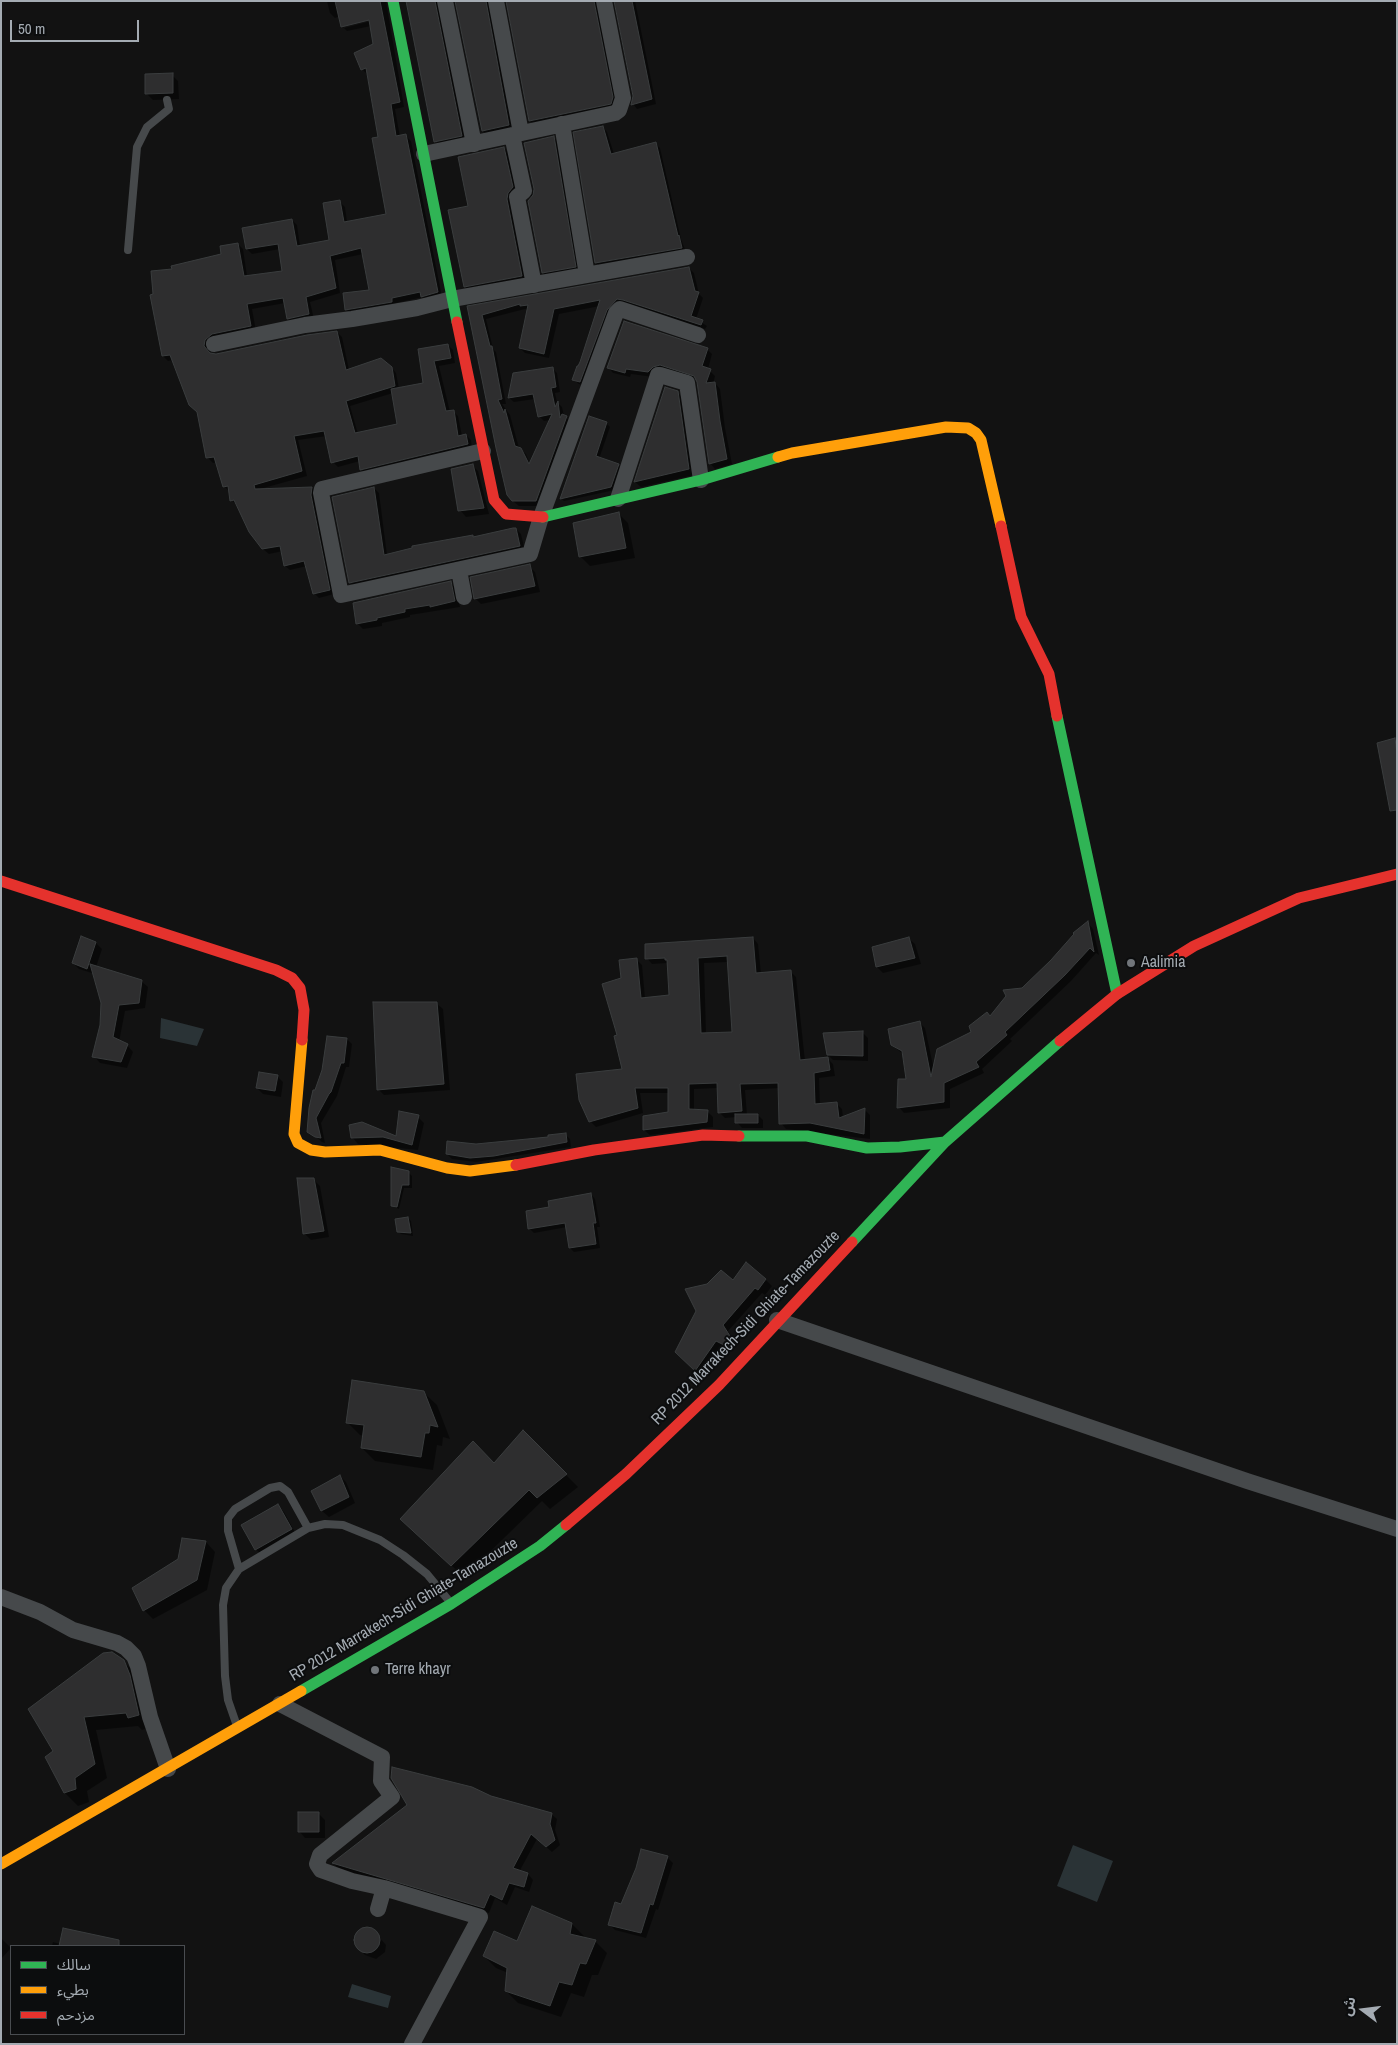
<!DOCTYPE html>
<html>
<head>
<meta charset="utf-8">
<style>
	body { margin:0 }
	#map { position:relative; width:1398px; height:2045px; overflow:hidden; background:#121212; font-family:"Archivo Narrow","Noto Sans Arabic",sans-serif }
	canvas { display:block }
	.frame { position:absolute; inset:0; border:2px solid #a4abb2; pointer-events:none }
	.legend { position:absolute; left:10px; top:1945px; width:175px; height:90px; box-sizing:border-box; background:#0c0d0e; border:1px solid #494c50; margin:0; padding:6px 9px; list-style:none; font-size:15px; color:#a4abb2 }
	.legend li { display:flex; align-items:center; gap:10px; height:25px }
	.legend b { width:25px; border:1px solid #494c50 }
	.north { position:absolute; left:1338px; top:1985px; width:50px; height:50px; -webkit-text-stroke:4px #0c0d0e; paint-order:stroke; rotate:285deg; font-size:14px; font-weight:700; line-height:20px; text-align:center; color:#a4abb2 }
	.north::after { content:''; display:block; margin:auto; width:18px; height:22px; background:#a4abb2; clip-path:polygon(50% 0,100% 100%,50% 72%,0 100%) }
	.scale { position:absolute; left:10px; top:20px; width:129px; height:22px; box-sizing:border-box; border:2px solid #a4abb2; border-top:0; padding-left:6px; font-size:15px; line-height:18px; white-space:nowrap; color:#a4abb2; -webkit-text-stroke:4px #0c0d0e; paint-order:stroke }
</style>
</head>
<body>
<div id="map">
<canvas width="1398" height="2045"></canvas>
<div class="frame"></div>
<ul class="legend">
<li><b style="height:6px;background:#30b455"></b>سالك</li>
<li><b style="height:6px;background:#ff9f0a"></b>بطيء</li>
<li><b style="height:6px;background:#e5322d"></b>مزدحم</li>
</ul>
<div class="north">ش</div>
<div class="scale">50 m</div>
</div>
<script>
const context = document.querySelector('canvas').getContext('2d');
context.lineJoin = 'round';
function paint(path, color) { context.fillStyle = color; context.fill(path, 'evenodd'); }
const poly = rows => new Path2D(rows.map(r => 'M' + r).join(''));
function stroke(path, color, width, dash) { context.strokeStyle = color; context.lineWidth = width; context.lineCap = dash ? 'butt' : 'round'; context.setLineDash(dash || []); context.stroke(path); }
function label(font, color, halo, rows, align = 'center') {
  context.font = font + ' "Archivo Narrow",sans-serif'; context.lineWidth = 4; context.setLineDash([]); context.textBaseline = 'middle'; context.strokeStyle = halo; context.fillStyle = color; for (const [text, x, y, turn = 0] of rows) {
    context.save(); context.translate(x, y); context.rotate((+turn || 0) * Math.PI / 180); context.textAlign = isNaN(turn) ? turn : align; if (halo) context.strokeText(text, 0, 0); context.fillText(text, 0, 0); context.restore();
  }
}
paint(poly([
	[161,1018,204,1029,197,1046,160,1038],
	[1073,1845,1113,1861,1097,1902,1057,1886],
	[352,1984,391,1996,388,2008,348,1997]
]), '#2a3336');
paint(poly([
	[327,1,386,1,404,107,395,109,400,137,406,136,411,141,442,297,427,301,423,297,396,303,397,307,351,314,346,309,370,291,363,254,335,260,340,293,310,302,314,319,293,323,288,318,285,303,252,309,256,331,209,347,210,353,216,355,337,332,342,337,349,370,391,367,396,373,399,389,425,384,419,350,448,345,453,350,455,363,439,366,450,412,453,411,458,416,462,436,466,435,471,440,472,449,366,474,361,469,360,461,338,467,333,462,327,436,298,440,307,476,260,489,312,488,317,493,334,594,319,598,314,593,307,566,290,570,285,566,283,551,269,554,263,549,238,505,231,500,230,492,224,486,217,462,213,463,208,458,198,412,173,360,168,361,163,356,154,295,173,270,222,255,238,244,243,249,247,276,284,272,280,249,252,254,247,249,244,229,292,220,297,225,300,246,330,241,340,202,345,207,347,222,387,215,379,138,367,74,362,69,374,45,371,26,347,31,342,26,340,16,335,18,330,13],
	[374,18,375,20,344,28,344,25],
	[393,393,398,425,358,434,350,406],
	[408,1,442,1,466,140,441,146,436,141],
	[457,1,493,1,514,130,488,136,483,131],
	[507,1,601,1,617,103,615,108,535,126,530,121],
	[616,1,635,1,656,104,637,109,633,104,634,96],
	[172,75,178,81,179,99,153,100,147,94],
	[603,127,607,132,614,154,655,143,660,148,681,239,686,252,601,267,596,263],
	[554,138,558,142,579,271,547,277,543,272,529,201],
	[504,148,511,155,528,283,471,293,465,286,470,207],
	[689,268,694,273,699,294,703,298,696,319,707,326,705,329,629,304,585,386,579,384,574,380,600,306,559,314,549,358,525,353,520,348,528,310,525,309,486,319,493,349,496,352,506,404,502,404,510,415,519,448,526,454,530,464,551,420,544,421,539,416,535,399,514,402,509,398,552,368,557,373,560,392,555,393,557,402,562,407,564,416,572,422,541,506,519,506,513,501,469,307],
	[707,349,712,354,708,369,715,376,713,384,715,383,720,389,725,428,732,464,715,469,710,463,698,381,696,378,666,370,654,377,631,374,630,377,613,373,608,367],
	[666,388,677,392,683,398,694,475,641,487,635,482],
	[606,423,610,427,599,459,618,465,622,469,615,490,564,501,561,498],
	[472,465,478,471,489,514,466,517,460,510],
	[374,488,379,493,387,555,472,536,475,538,516,529,521,534,525,551,355,587,350,582],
	[619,514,628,523,635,558,590,566,580,556],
	[529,566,535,572,540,592,481,604,475,598],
	[451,583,456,588,460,607,410,615,410,617,382,623,382,626,363,629,357,623],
	[1088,923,1093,929,1099,955,1096,953,1071,981,1010,1039,1012,1041,982,1069,984,1073,950,1089,950,1108,904,1113,899,1107,908,1081,903,1054,892,1045,919,1022,925,1028,934,1070,1052,961],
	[753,938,758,944,761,974,790,971,796,977,805,1061,828,1059,833,1064,835,1076,819,1078,820,1105,836,1103,842,1109,843,1118,865,1110,870,1115,870,1139,786,1129,781,1123,780,1088,745,1090,747,1115,758,1115,763,1120,763,1128,742,1128,737,1122,737,1117,725,1118,719,1112,718,1088,694,1089,694,1110,707,1111,713,1117,713,1127,650,1135,644,1130,669,1113,669,1093,640,1093,643,1113,596,1127,590,1121,624,1070,618,1036,622,979,636,959,642,965,645,998,670,996,668,963,652,964,647,958],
	[728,962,733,1033,706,1034,704,963],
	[908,938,915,944,921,964,883,973,877,967,873,948],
	[96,943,102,949,96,967,141,981,148,987,145,1008,125,1011,119,1042,127,1045,133,1052,127,1068,100,1063,94,1056,101,1025,102,1003,95,974,79,969,73,963],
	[436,1003,443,1009,450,1090,384,1095,378,1089],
	[862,1032,868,1038,868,1061,833,1060,828,1055],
	[328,1037,347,1039,352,1044,349,1067,346,1067,337,1096,321,1123,325,1143,322,1142,309,1131,316,1092,324,1070],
	[277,1076,283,1082,281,1097,263,1094,257,1088],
	[418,1117,424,1123,418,1150,358,1144,352,1137,350,1126,397,1138],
	[565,1134,570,1139,571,1147,476,1162,452,1159,447,1154,550,1138],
	[393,1168,409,1173,412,1176,412,1188,404,1188,399,1209,392,1206],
	[314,1180,320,1186,329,1237,311,1240,305,1234],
	[591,1194,595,1199,600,1227,597,1227,600,1248,574,1252,570,1248,567,1227,534,1233,529,1228,550,1208],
	[408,1218,411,1221,413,1236,401,1234,398,1231],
	[765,1279,772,1286,765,1295,762,1293,728,1331,736,1343,731,1350,723,1346,702,1376,677,1352,734,1282],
	[423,1392,437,1405,450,1439,443,1437,442,1446,437,1445,433,1470,375,1461,362,1448,364,1436,360,1435,347,1422],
	[523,1432,578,1487,550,1509,542,1501,464,1577,414,1531,494,1465],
	[340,1476,346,1482,355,1503,329,1517,322,1511,312,1492],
	[278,1506,284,1512,297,1536,262,1556,256,1549],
	[206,1542,215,1552,207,1590,153,1619,144,1610],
	[123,1661,137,1675,151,1727,142,1730,138,1726,96,1730,107,1778,87,1791,89,1802,78,1806,65,1793,47,1757,55,1751],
	[491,1797,551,1814,557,1819,555,1830,560,1845,552,1852,537,1839,519,1872,528,1874,533,1880,529,1892,515,1887,507,1905,495,1898,489,1913,393,1883,361,1876,339,1869,334,1864],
	[319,1814,325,1820,325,1838,305,1838,299,1831],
	[642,1850,668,1858,673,1863,658,1910,656,1909,646,1938,615,1930,610,1925,621,1906,637,1868],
	[572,1924,584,1936,583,1938,595,1941,607,1953,598,1975,592,1975,584,1997,571,1993,561,2017,518,2003,506,1991,508,1973,496,1968,484,1956],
	[364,1928,372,1929,386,1945,385,1952,376,1959,365,1955,358,1948,355,1940,357,1932],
	[1,1938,11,1948,1,1959],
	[108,1939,115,1946,52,1946,53,1942,60,1944]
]), '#0007');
const building = poly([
	[335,1,380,1,400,102,391,104,396,136,406,134,438,292,421,297,420,292,392,298,392,302,345,310,343,293,369,290,361,248,330,256,336,288,306,297,309,314,287,319,283,298,247,304,251,326,212,334,205,340,204,346,210,353,216,354,307,335,337,331,346,370,381,358,392,367,395,386,346,401,355,433,397,424,391,389,423,383,418,349,448,344,451,358,434,361,446,411,454,410,458,436,466,434,468,444,360,470,358,456,331,463,324,431,294,436,302,471,254,485,255,489,312,487,311,495,330,590,313,594,304,561,284,566,280,546,262,549,249,532,234,500,230,501,228,486,223,487,214,457,206,458,197,412,189,405,170,355,162,356,150,295,153,294,151,271,172,269,171,266,221,254,220,246,238,243,244,276,282,271,278,244,246,249,242,228,292,219,297,246,329,240,323,203,340,200,344,222,386,214,372,138,378,137,366,68,361,70,354,53,373,44,369,20,341,27,335,1],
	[406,1,435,1,462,136,434,142,406,1],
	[455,1,486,1,509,125,482,131,455,1],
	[506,1,594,1,613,97,611,104,529,121,506,1],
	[614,1,632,1,652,99,631,105,633,96,614,1],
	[173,73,173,93,145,94,145,74,173,73],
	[603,126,611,154,656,142,678,236,679,235,682,248,595,263,573,132,603,126],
	[554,136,576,267,542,273,528,201,533,195,534,189,524,143,554,136],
	[504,147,513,187,508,193,507,199,522,276,464,287,448,210,468,206,458,157,504,147],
	[689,267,695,291,699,292,691,316,703,320,701,325,623,300,617,299,607,310,580,382,572,380,577,366,578,366,580,362,600,300,554,309,544,354,519,348,528,305,520,306,520,304,482,315,490,346,492,346,502,399,498,400,504,413,505,409,515,446,521,448,529,464,552,414,538,417,533,394,508,398,513,373,553,367,556,387,551,388,555,407,558,401,560,418,562,414,567,416,536,501,512,501,507,495,496,448,467,306,689,267],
	[624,321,708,348,702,366,711,369,706,383,715,382,720,421,727,459,709,464,697,382,694,376,660,365,653,367,648,372,626,369,625,373,607,368,624,321],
	[665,387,678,391,689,469,634,482,665,387],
	[589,416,607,422,596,456,619,464,611,487,560,499,589,416],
	[473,464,484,508,458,511,451,469,473,464],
	[374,487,384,555,412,548,412,546,473,535,473,537,513,528,516,528,520,546,349,583,332,497,374,487],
	[619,512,626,548,579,557,573,523,619,512],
	[530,564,535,586,474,599,470,577,530,564],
	[451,581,455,601,430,607,430,605,405,609,405,612,377,618,377,620,356,624,353,603,451,581],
	[1395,738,1397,754,1397,810,1390,811,1377,743,1395,738],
	[1088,921,1094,952,1090,948,1065,975,1005,1032,1007,1035,976,1062,979,1067,944,1083,944,1102,897,1108,898,1079,906,1079,902,1051,891,1045,888,1029,920,1021,931,1077,937,1049,971,1032,969,1026,987,1012,990,1016,1006,996,1003,990,1022,988,1051,960,1074,934,1073,933,1088,921],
	[81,936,96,942,87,969,72,963,81,936],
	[753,937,756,973,791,970,800,1060,828,1057,830,1070,814,1073,815,1104,837,1102,839,1118,865,1108,864,1134,810,1123,779,1124,778,1083,740,1084,742,1111,718,1113,717,1083,689,1084,689,1109,708,1110,707,1122,643,1130,643,1116,668,1112,668,1088,635,1088,638,1108,589,1122,579,1100,576,1074,622,1069,614,1036,617,1035,602,984,621,978,619,960,637,958,641,998,669,995,667,960,665,960,665,958,645,959,645,944,753,937],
	[727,956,732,1032,701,1033,698,958,727,956],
	[909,937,915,958,876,967,872,947,909,937],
	[90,964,142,980,139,1003,119,1005,113,1037,128,1044,121,1062,92,1057,100,1025,101,1003,90,964],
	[373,1002,437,1002,444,1084,377,1090,373,1002],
	[863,1031,863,1056,827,1055,823,1033,863,1031],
	[327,1036,347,1038,344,1063,341,1063,331,1092,329,1094,316,1118,321,1138,315,1137,307,1132,309,1108,313,1090,315,1090,322,1070,327,1036],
	[259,1072,278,1075,275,1091,256,1088,259,1072],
	[399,1111,419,1115,412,1145,383,1137,351,1138,349,1125,362,1122,396,1136,399,1111],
	[735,1114,758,1114,758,1123,735,1123,735,1114],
	[566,1133,567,1142,494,1156,470,1158,446,1154,447,1141,476,1144,548,1137,548,1135,566,1133],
	[391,1167,409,1171,409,1185,402,1185,397,1207,391,1206,391,1167],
	[297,1178,314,1178,324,1231,303,1234,297,1178],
	[591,1193,596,1223,593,1223,596,1244,569,1248,565,1223,528,1229,526,1211,549,1207,548,1201,591,1193],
	[408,1217,411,1233,397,1232,395,1219,408,1217],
	[746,1262,766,1279,758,1290,755,1288,723,1325,730,1336,724,1345,716,1341,695,1371,675,1352,696,1311,685,1289,707,1284,721,1270,733,1280,746,1262],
	[352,1380,424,1391,438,1427,430,1425,429,1433,425,1433,421,1457,361,1448,364,1425,346,1423,352,1380],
	[523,1430,567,1474,537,1498,529,1490,451,1566,400,1519,473,1441,494,1463,523,1430],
	[340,1475,349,1497,321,1511,311,1491,340,1475],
	[278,1504,292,1529,255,1550,241,1525,278,1504],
	[182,1538,206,1541,197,1580,143,1611,132,1588,178,1559,182,1538],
	[112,1652,124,1660,130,1675,139,1715,128,1718,126,1713,84,1717,95,1764,75,1778,76,1789,64,1793,45,1757,53,1751,28,1709,103,1653,112,1652],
	[392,1767,472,1787,491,1796,552,1813,550,1824,555,1840,546,1847,531,1834,513,1868,528,1873,524,1887,509,1883,502,1900,490,1894,484,1908,332,1863,407,1805,391,1778,392,1767],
	[298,1812,319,1812,319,1832,298,1832,298,1812],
	[641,1849,668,1856,653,1905,650,1904,641,1933,608,1925,615,1902,621,1904,636,1868,641,1849],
	[532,1906,572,1923,570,1934,596,1940,586,1964,580,1963,572,1985,559,1982,550,2006,505,1991,507,1968,483,1956,494,1931,517,1941,532,1906],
	'354 1940a13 13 0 1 1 26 0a13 13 0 1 1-26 0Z',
	[63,1928,119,1940,119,1946,59,1946,63,1928]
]);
paint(building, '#2e2e2f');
stroke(building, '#3a3d3e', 1);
stroke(poly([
	[128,250,137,147,147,127,169,109,167,100],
	[239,1569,228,1531,228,1518,235,1509,270,1488,280,1486,288,1492,308,1528],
	[237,1726,228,1700,225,1676,223,1605,226,1588,239,1569,308,1528,325,1524,343,1525,380,1540,403,1555,427,1574,450,1602]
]), '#46494b', 8);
stroke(poly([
	[445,1,474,144],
	[496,1,521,133],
	[562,124,587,275],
	[512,135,524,191,517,197,534,285],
	[424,154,615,113,619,110,623,98,604,1],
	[214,344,305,325,352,319,417,308,452,299,687,257],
	[483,451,322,489,321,493,341,595,530,554,541,517,616,313,620,309,698,335],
	[618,499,658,375,660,375,687,383,701,480],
	[459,570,464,597],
	[777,1320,1247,1481,1397,1529],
	[1,1597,40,1612,73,1630,117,1643,126,1648,134,1656,138,1666,150,1717,168,1769],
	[280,1704,382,1757,381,1781,392,1797,320,1855,317,1864,321,1870,352,1881,384,1888,378,1909],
	[384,1888,480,1917,412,2044]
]), '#46494b', 16);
stroke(poly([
	[393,1,457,322],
	[543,517,701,480,778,457],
	[1057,716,1117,994],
	[739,1136,807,1136,867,1148,900,1147,945,1142],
	[852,1242,945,1142,1060,1041],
	[301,1691,451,1604,540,1546,566,1525]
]), '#30b455', 11);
stroke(poly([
	[778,457,792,453,946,427,968,428,976,433,981,440,1001,526],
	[302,1040,294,1134,298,1143,311,1150,325,1152,380,1150,447,1168,470,1171,516,1165],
	[1,1864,301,1691]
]), '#ff9f0a', 11);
stroke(poly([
	[457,322,494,500,506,514,543,517],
	[1001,526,1021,617,1049,674,1057,716],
	[1,881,276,970,292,978,300,988,304,1010,302,1040],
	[1060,1041,1117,994,1194,946,1299,898,1397,874],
	[516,1165,594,1150,703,1135,739,1136],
	[566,1525,626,1474,719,1385,852,1242]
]), '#e5322d', 11);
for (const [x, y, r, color] of [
	[1131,963,5,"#71757a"],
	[375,1670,5,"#71757a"]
]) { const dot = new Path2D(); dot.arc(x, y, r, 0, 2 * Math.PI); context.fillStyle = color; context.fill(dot); stroke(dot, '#0c0d0e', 2); }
label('16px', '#a4abb2', '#0c0d0e', [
	["Aalimia",1141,963],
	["Terre khayr",385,1670]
], 'left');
label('16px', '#a4abb2', '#0c0d0e', [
	["RP 2012 Marrakech-Sidi Ghiate-Tamazouzte",746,1328,-46],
	["RP 2012 Marrakech-Sidi Ghiate-Tamazouzte",404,1610,-31]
]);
</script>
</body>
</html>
